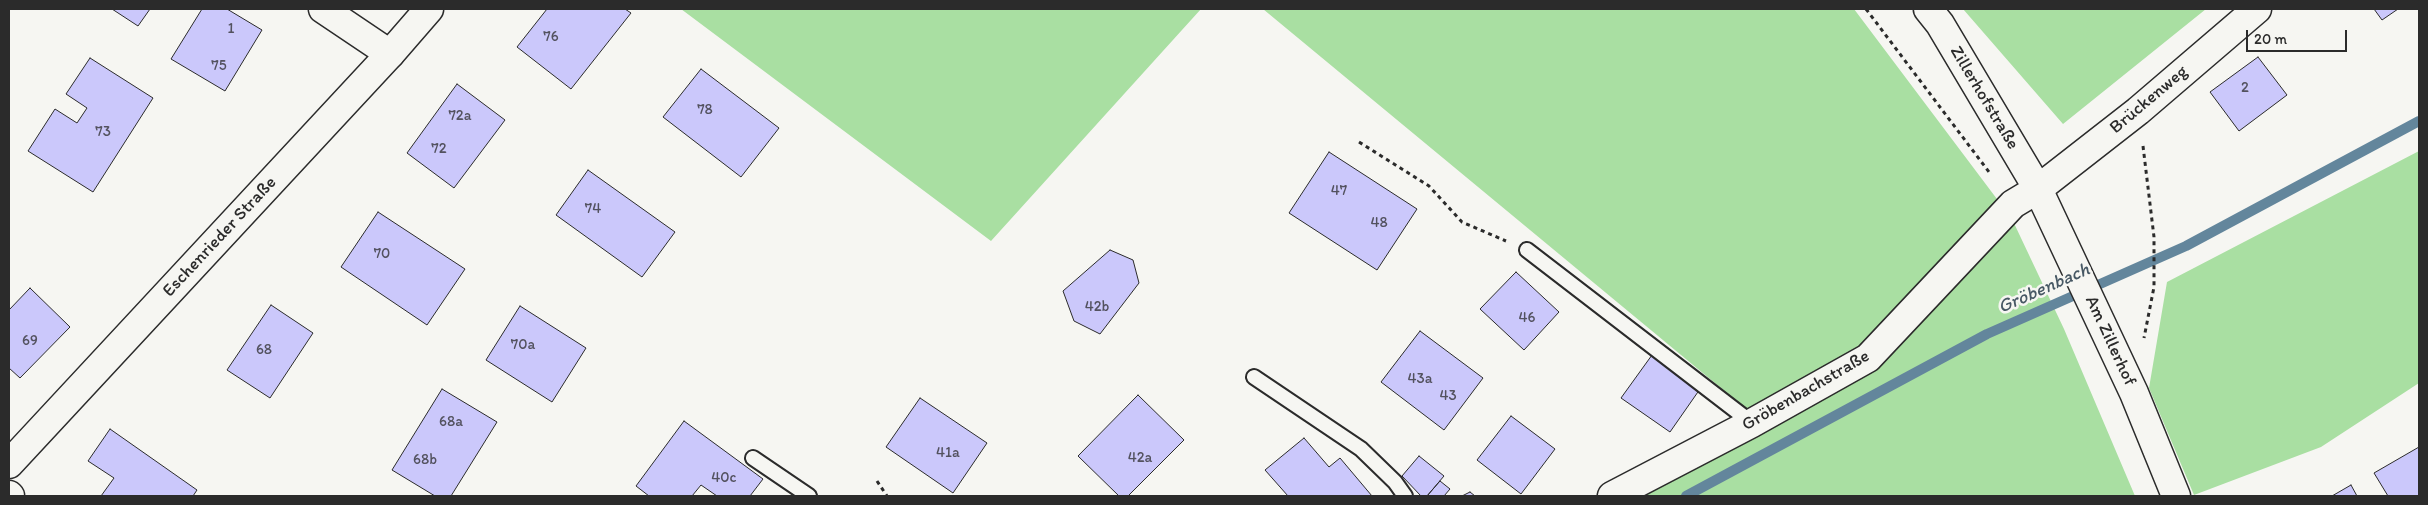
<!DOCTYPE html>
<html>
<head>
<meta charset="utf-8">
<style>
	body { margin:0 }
	#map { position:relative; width:2428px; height:505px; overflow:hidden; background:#f6f6f2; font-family:Itim,sans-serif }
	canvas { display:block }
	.frame { position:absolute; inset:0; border:10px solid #2b2b2b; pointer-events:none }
	.scale { position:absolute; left:2246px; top:30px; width:101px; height:22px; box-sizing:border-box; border:2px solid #2b2b2b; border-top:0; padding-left:6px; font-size:15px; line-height:18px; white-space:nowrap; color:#2b2b2b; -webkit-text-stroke:4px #f6f6f2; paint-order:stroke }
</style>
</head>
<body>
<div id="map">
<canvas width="2428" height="505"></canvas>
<div class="frame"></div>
<div class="scale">20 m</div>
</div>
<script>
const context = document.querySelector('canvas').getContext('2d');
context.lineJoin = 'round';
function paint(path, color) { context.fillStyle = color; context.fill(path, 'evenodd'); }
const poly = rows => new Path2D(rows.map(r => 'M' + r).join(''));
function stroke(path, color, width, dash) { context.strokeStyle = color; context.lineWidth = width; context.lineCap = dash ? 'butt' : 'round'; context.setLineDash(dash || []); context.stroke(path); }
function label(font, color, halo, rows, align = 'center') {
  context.font = font + ' Itim,sans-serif'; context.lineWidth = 5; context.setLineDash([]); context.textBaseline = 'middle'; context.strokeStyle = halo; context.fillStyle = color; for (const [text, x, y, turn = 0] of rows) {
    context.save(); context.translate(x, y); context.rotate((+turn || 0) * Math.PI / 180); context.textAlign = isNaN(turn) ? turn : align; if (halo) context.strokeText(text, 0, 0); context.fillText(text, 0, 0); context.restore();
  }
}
paint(poly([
	[681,9,1201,9,991,241],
	[1263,9,1854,9,2012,219,2064,329,2135,496,1643,496,1768,427],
	[1963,9,2206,9,2063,124],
	[2419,151,2419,383,2321,447,2194,495,2149,388,2167,282]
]), '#a9dfa2');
stroke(poly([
	[1686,496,1987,334,2186,246,2419,121]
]), '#63869c', 10);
const building = poly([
	[112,9,150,9,138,26,112,9],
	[202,9,227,9,262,30,225,91,171,59,202,9],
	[547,9,625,9,631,13,571,89,517,47,547,9],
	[2374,9,2398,9,2382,20,2374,9],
	[2258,57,2287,95,2239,131,2210,92,2258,57],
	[90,58,153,98,93,192,28,151,55,109,77,123,87,108,66,94,90,58],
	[701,69,779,128,741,177,663,117,701,69],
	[457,84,505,120,454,188,407,153,457,84],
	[1329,152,1417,209,1377,270,1289,213,1329,152],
	[588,170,675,232,642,277,556,215,588,170],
	[378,212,465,269,427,325,341,267,378,212],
	[1110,250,1133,260,1139,283,1100,334,1074,321,1063,291,1110,250],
	[1516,272,1559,312,1524,350,1480,309,1516,272],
	[30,288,70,327,20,378,9,368,9,310,30,288],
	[271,305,313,333,270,398,227,370,271,305],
	[520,306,586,348,552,402,486,360,520,306],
	[1420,331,1483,378,1444,430,1381,382,1420,331],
	[1652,355,1700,389,1670,432,1621,398,1652,355],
	[442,389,497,422,451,496,435,496,392,470,442,389],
	[1138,395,1184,440,1128,496,1119,496,1078,456,1138,395],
	[920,398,987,443,953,493,886,447,920,398],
	[1511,416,1555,449,1521,494,1477,460,1511,416],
	[684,421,763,479,750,496,717,496,701,485,692,496,649,496,636,486,684,421],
	[110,429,197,490,193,496,101,496,114,478,88,461,110,429],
	[1304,438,1329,467,1340,458,1372,496,1288,496,1265,470,1304,438],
	[2419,447,2419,496,2388,496,2374,473,2419,447],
	[1419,456,1444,476,1427,496,1421,496,1402,476,1419,456],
	[1440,481,1450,489,1444,496,1427,496,1440,481],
	[2351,485,2357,496,2332,496,2351,485],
	[1470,492,1475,496,1462,496,1470,492]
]);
paint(building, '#cbc8fb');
stroke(building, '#2b2b2b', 1);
const lane = poly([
	[1527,250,1752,423],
	[1254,377,1361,449,1395,482,1405,496],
	[753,458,809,496]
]);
const street = poly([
	[323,9,390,54],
	[9,495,10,496],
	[1612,496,1752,423,1868,358,2013,204,2038,189,2138,111,2257,9]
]);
const secondary = poly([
	[1928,9,1940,24,2038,189,2134,393,2176,496],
	[9,464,390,54,429,9]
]);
stroke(lane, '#2b2b2b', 18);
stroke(street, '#2b2b2b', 31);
stroke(secondary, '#2b2b2b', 31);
stroke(poly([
	[1866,9,1989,172],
	[1359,142,1429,186,1462,222,1506,241],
	[2143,146,2154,237,2154,287,2144,338],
	[877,481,887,496]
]), '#2b2b2b', 3, [4, 4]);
stroke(lane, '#f6f6f2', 14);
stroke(street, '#f6f6f2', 28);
stroke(secondary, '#f6f6f2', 28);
label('15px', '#53525f', null, [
	["1",231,29],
	["76",551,37],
	["75",219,66],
	["2",2245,88],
	["78",705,110],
	["72a",460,116],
	["73",103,132],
	["72",439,149],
	["47",1339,191],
	["74",593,209],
	["48",1379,223],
	["70",382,254],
	["42b",1097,307],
	["46",1527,318],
	["69",30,341],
	["70a",523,345],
	["68",264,350],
	["43a",1420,379],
	["43",1448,396],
	["68a",451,422],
	["41a",948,453],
	["42a",1140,458],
	["68b",425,460],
	["40c",724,478]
]);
label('18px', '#2b2b2b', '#f6f6f2', [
	["Zillerhofstraße",1984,98,59],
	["Brückenweg",2149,100,-40],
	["Eschenrieder Straße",220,237,-47],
	["Am Zillerhof",2110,341,65],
	["Gröbenbachstraße",1806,391,-30]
]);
label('italic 19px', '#475864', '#f6f6f2', [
	["Gröbenbach",2044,289,-24]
]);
</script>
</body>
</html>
